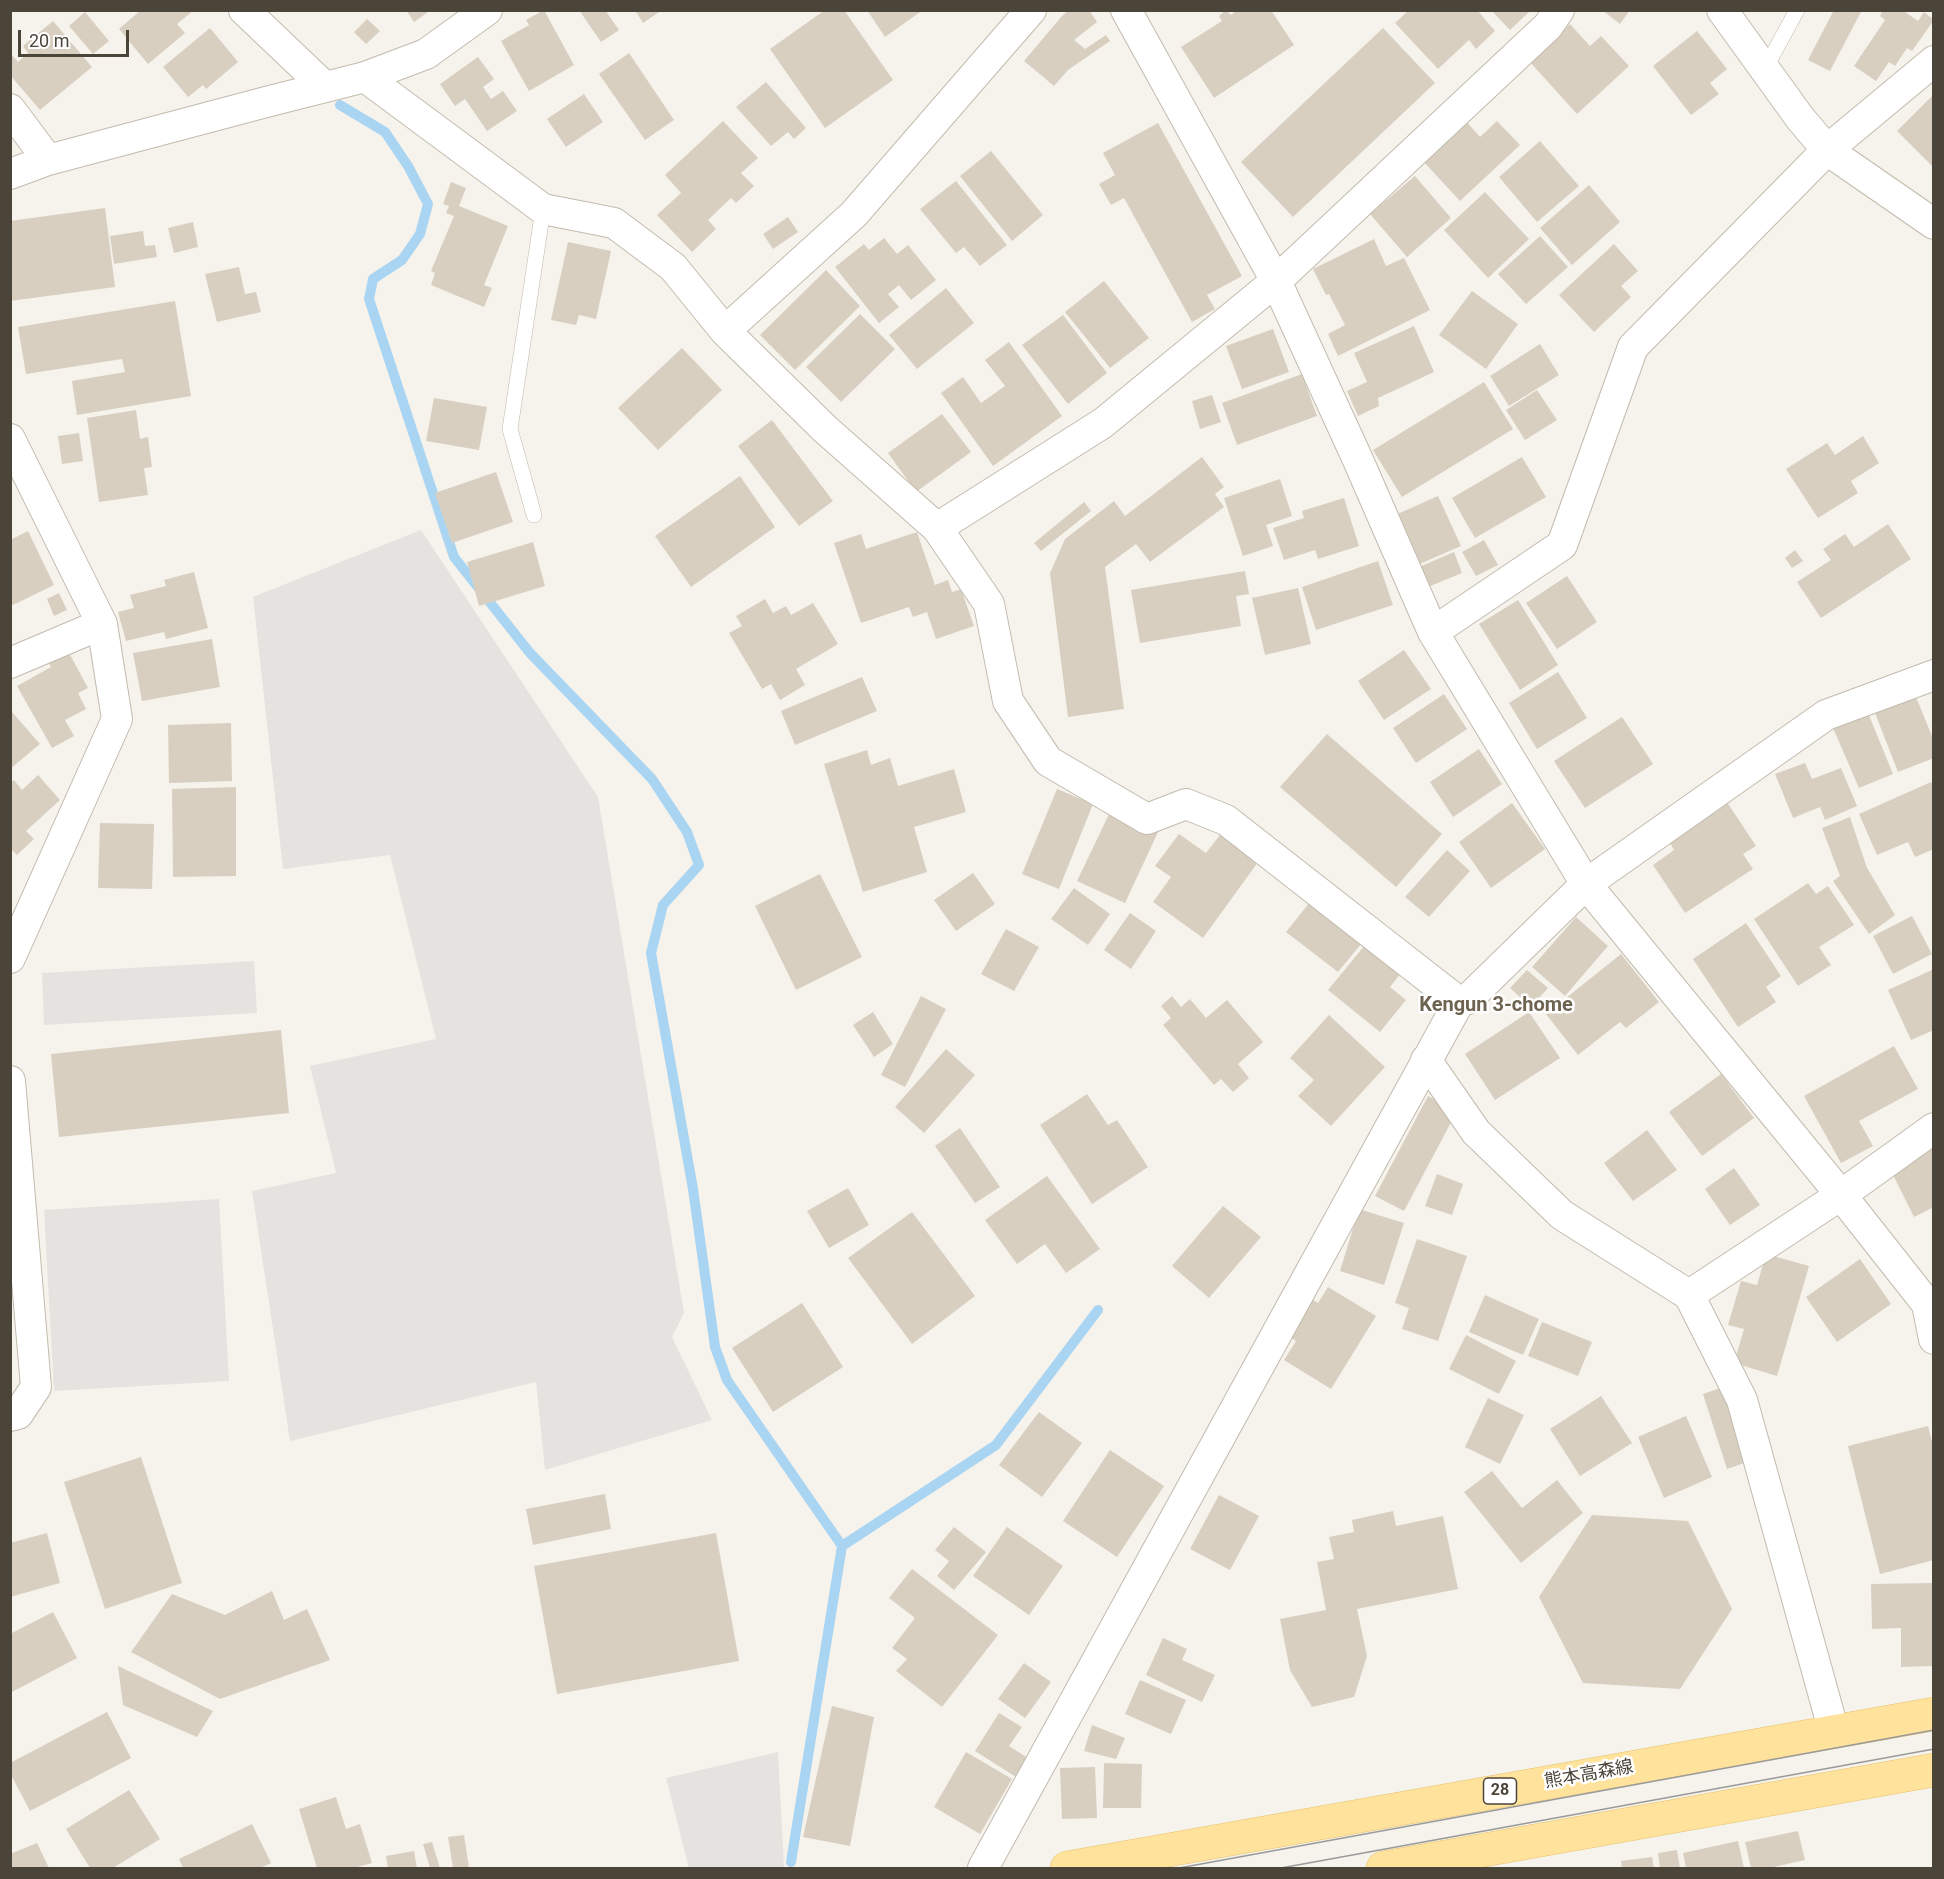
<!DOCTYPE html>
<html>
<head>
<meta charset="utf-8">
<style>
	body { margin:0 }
	#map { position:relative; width:1944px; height:1879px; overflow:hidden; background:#f6f3ec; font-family:Roboto,sans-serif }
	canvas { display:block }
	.frame { position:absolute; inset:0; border:12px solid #4b4439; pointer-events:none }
	.scale { position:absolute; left:18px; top:30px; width:111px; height:27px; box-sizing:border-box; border:3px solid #4b4439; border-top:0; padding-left:8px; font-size:18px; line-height:21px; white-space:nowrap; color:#4b4439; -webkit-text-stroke:4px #fff; paint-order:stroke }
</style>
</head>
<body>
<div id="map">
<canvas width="1944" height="1879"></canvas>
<div class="frame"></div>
<div class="scale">20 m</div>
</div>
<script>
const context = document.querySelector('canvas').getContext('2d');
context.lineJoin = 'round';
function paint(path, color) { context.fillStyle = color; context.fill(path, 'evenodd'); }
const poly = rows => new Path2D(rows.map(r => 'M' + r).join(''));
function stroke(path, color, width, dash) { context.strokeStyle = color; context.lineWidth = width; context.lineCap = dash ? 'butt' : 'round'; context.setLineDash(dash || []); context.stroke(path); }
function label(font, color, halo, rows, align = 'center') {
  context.font = font + ' Roboto,"Noto Sans JP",sans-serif'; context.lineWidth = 5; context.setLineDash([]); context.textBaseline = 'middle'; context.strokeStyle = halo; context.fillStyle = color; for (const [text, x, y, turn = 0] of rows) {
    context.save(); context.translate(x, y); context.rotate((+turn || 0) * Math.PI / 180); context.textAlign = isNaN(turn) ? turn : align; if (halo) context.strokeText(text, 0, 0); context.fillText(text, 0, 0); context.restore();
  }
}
paint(poly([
	[421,530,598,797,684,1313,672,1337,712,1420,545,1470,536,1382,290,1441,252,1191,336,1173,310,1066,436,1039,390,855,283,869,253,597],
	[254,961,257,1013,44,1025,42,973],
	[219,1199,229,1381,54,1391,44,1210],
	[778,1752,784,1868,689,1868,666,1778]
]), '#e5e3e0');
stroke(poly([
	[340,105,385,132,408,166,428,204,420,234,402,260,373,279,369,299,454,557,530,653,652,779,687,832,699,865,663,905,651,953,693,1189,715,1347,727,1380,842,1546,791,1862],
	[842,1546,996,1445,1098,1310]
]), '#a9d4f2', 10);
paint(poly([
	[141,10,194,10,177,24,185,33,148,64,119,29],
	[406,10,431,10,414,22],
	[544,10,574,65,529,91,501,41,529,25,526,20],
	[579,10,605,10,619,30,601,42],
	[635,10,662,10,643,23],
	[825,10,844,10,893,80,825,128,770,49],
	[867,10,923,10,885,37],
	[1069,10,1089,10,1097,22,1074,40,1085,49,1106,35,1110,41,1068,70,1054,86,1024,61,1062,16],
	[1226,10,1231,15,1237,10,1271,10,1294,45,1214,98,1181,47,1222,21,1219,16],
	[1409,10,1477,10,1495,31,1476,49,1469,40,1438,69,1395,23],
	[1491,10,1531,10,1510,30],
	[1602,10,1630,10,1620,24],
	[1834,10,1862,10,1830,71,1808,60],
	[1883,10,1906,10,1905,12,1918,21,1924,12,1934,20,1912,51,1907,48,1895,66,1889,62,1876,81,1854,66,1885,20,1880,16],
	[85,12,109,41,93,54,69,26],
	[367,19,380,31,366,44,354,32],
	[53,21,92,67,40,110,10,75,10,53,18,62,28,53,23,46],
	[1570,24,1590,46,1601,36,1629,66,1577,114,1529,61],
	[210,28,238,62,206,89,203,85,188,97,163,67],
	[1383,28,1435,83,1293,217,1241,162],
	[1697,31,1727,69,1710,83,1719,94,1691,115,1653,66],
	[629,53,674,120,645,140,599,74],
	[478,57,494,79,483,87,491,99,503,91,517,111,487,131,465,99,455,106,440,84],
	[766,82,806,128,794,139,788,132,771,146,736,107],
	[584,94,603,122,566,147,547,119],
	[1934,94,1934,168,1897,131],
	[1465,120,1480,137,1497,121,1520,145,1460,201,1422,160],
	[723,121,758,158,741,173,754,186,736,203,731,198,708,220,716,229,692,252,657,215,681,193,665,175],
	[1158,123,1242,276,1207,295,1215,309,1192,322,1124,198,1111,205,1099,184,1115,175,1103,153],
	[1540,141,1579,186,1537,222,1499,177],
	[991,151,1043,215,1012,241,960,176],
	[1415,176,1451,218,1407,257,1370,214],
	[956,181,1007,245,980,266,964,247,956,253,920,209],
	[451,182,466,188,459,206,508,226,484,285,492,288,484,307,431,285,435,273,431,271,454,216,446,213,449,206,443,204],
	[1589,185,1620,222,1572,265,1540,228],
	[1485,192,1529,239,1488,278,1444,230],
	[105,208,115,287,10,301,10,221],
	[788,217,798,232,773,249,763,234],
	[193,222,198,247,174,253,168,228],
	[143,231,145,246,155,245,157,257,114,264,110,236],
	[1540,236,1568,267,1526,304,1498,274],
	[884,238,897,254,908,245,936,280,911,300,899,285,888,294,899,307,879,323,835,267,864,244,869,250],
	[1374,239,1386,266,1404,258,1430,310,1338,356,1328,334,1345,325,1329,294,1326,295,1313,269],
	[568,242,611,251,596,319,579,315,576,325,551,320],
	[1614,244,1638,271,1621,286,1631,297,1594,332,1559,295],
	[239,267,245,294,256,292,261,312,217,322,205,274],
	[826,270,860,306,795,370,760,335],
	[1104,281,1149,338,1110,368,1065,312],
	[946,288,974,323,917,369,889,335],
	[1472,291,1518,324,1486,369,1439,335],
	[175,301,191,396,77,415,72,381,125,372,122,359,26,374,18,327],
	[860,314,895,349,841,402,806,367],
	[1063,315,1107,373,1068,404,1022,345],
	[1414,326,1434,372,1378,398,1379,406,1358,416,1347,391,1367,382,1354,353],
	[1273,329,1289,372,1242,389,1226,346],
	[1009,342,1062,416,993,466,941,393,963,377,981,403,1005,386,985,360],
	[1540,344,1559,375,1509,406,1490,376],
	[682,348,722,390,658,450,618,408],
	[1302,374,1317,416,1237,445,1222,403],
	[1484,382,1513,429,1402,497,1373,450],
	[1537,390,1557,420,1525,440,1506,410],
	[1212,395,1221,422,1200,429,1192,401],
	[434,398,487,407,479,450,426,441],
	[136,410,140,439,148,437,152,467,144,468,148,495,99,502,87,418],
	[942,414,971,452,916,492,888,453],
	[772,420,833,501,799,526,738,446],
	[79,433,83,461,62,464,58,436],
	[1863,436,1879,463,1851,481,1858,493,1818,518,1786,469,1827,443,1835,455],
	[1202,457,1224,487,1215,494,1224,507,1150,562,1136,544,1105,567,1124,709,1068,717,1050,573,1065,539,1114,501,1125,516],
	[1522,457,1546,497,1475,538,1452,498],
	[496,472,513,522,452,543,435,493],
	[740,476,775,527,691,587,655,536],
	[1280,479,1292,516,1266,525,1273,546,1243,556,1224,498],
	[1438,496,1461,546,1415,566,1393,516],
	[1344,498,1359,546,1318,559,1315,550,1284,560,1273,528,1304,518,1302,511],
	[1084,502,1091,511,1041,551,1034,543],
	[1888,524,1911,559,1821,618,1797,582,1831,560,1823,549,1845,534,1854,547],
	[28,531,54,585,13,605,10,601,10,540],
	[917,532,935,585,948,580,952,592,961,589,974,626,936,639,927,612,913,617,909,607,861,623,834,543,861,534,866,549],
	[1484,540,1498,565,1476,576,1462,552],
	[533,542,545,586,479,606,467,562],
	[1795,550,1803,561,1792,568,1785,558],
	[1454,552,1462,573,1428,587,1419,567],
	[1378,561,1393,605,1316,630,1302,587],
	[1245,571,1249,594,1236,596,1241,626,1140,643,1131,590],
	[194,572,208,628,166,639,164,632,126,641,118,612,134,608,130,595,166,586,164,580],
	[1567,576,1597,622,1557,649,1526,603],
	[1298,588,1311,644,1265,655,1252,598],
	[59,593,67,610,54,616,47,599],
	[765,599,773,613,786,606,791,615,813,603,838,644,796,669,805,685,780,700,771,684,762,689,729,633,742,626,736,616],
	[1518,600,1558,665,1520,690,1479,624],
	[212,639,220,687,142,701,133,653],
	[67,649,88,688,78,693,86,709,65,720,74,736,52,748,17,686,51,667,47,660],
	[1404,650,1431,689,1384,720,1358,681],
	[1558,672,1587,718,1537,749,1509,703],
	[862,677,877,711,795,745,781,711],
	[1444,694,1467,729,1416,763,1393,728],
	[1916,697,1934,741,1934,758,1898,772,1875,713],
	[12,712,40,744,10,769,10,713],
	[1868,713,1893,774,1859,788,1833,728],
	[1622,717,1653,764,1585,808,1554,761],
	[231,723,232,781,169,783,168,725],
	[1327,734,1442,834,1396,887,1280,787],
	[1479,749,1502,784,1453,817,1430,782],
	[867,750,871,765,890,758,898,786,954,769,966,812,914,827,927,872,863,892,824,764],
	[1805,763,1812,779,1841,768,1857,806,1825,820,1820,807,1793,818,1775,774],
	[38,775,60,800,26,831,34,839,17,855,10,848,10,783,14,780,22,790],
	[1931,782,1934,788,1934,849,1915,857,1908,842,1877,855,1859,814],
	[236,787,236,876,173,877,172,789],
	[1057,789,1093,804,1059,889,1022,874],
	[1727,802,1756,846,1743,854,1753,869,1685,913,1653,865,1674,850,1669,841],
	[1512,803,1545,849,1491,888,1459,842],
	[1112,808,1159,830,1125,903,1077,881],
	[1850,817,1867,868,1895,915,1869,934,1833,881,1840,876,1822,828],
	[100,823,154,824,152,889,98,888],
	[1223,831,1261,858,1203,938,1153,902,1171,877,1155,866,1179,834,1206,853],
	[1447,850,1470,871,1429,917,1405,897],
	[973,873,995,904,956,931,934,900],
	[820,874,862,957,796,990,755,906],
	[1808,883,1816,894,1828,886,1854,925,1819,947,1831,965,1798,986,1754,919],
	[1074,888,1110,914,1088,945,1051,919],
	[1310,902,1362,943,1338,972,1286,932],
	[1130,913,1156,931,1131,969,1104,950],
	[1912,916,1932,954,1893,974,1873,936],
	[1576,917,1608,946,1565,996,1532,967],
	[1746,923,1781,976,1766,987,1776,1002,1738,1027,1693,959],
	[1006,929,1039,947,1014,991,981,974],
	[1365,945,1401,973,1390,987,1406,1000,1380,1032,1328,990],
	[1621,954,1659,1002,1626,1028,1620,1022,1578,1055,1546,1014],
	[1934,969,1934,1030,1911,1040,1888,990],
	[1527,970,1548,988,1531,1007,1510,988],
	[921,996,946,1009,905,1087,881,1075],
	[1172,996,1181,1007,1190,999,1206,1018,1227,1000,1263,1042,1238,1064,1249,1078,1233,1092,1221,1079,1214,1085,1163,1025,1171,1018,1161,1006],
	[873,1012,893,1044,874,1057,853,1025],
	[1529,1012,1560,1058,1495,1100,1465,1054],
	[1329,1015,1385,1067,1331,1126,1298,1096,1314,1080,1290,1058],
	[281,1030,289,1113,59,1137,51,1054],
	[1894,1046,1918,1089,1859,1121,1873,1146,1841,1163,1804,1096],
	[946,1049,975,1075,924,1133,895,1107],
	[1721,1074,1754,1118,1702,1156,1669,1112],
	[1087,1094,1108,1125,1117,1120,1148,1167,1092,1204,1040,1125],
	[1428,1096,1457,1111,1404,1211,1375,1196],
	[960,1128,1000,1187,975,1203,935,1146],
	[1647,1130,1677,1170,1633,1201,1604,1163],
	[1934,1137,1934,1207,1914,1217,1889,1167],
	[1734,1168,1760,1205,1730,1225,1705,1189],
	[1437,1174,1463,1184,1452,1215,1425,1206],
	[1047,1176,1100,1249,1066,1273,1045,1244,1017,1264,985,1220],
	[848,1188,869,1225,829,1248,807,1211],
	[1223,1206,1261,1237,1209,1298,1172,1266],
	[1359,1209,1404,1223,1384,1285,1340,1271],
	[912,1212,975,1296,912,1344,848,1258],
	[1417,1239,1467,1256,1438,1341,1402,1329,1409,1308,1395,1303],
	[1766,1254,1809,1266,1777,1376,1734,1363,1744,1329,1728,1325,1741,1281,1757,1285],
	[1860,1259,1891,1304,1837,1342,1806,1297],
	[1328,1287,1376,1316,1331,1389,1284,1360,1296,1341,1287,1335,1310,1298,1318,1303],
	[1485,1295,1539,1319,1523,1355,1469,1332],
	[802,1303,843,1367,773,1412,732,1348],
	[1542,1322,1592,1342,1578,1376,1528,1356],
	[1466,1335,1516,1361,1499,1394,1449,1369],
	[1729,1385,1753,1460,1727,1469,1703,1394],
	[1601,1396,1632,1443,1580,1476,1550,1429],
	[1488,1398,1524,1415,1500,1464,1465,1447],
	[1039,1412,1082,1443,1042,1497,999,1465],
	[1686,1416,1712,1477,1664,1498,1638,1437],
	[1928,1426,1934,1450,1934,1560,1880,1574,1848,1446],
	[1110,1450,1164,1486,1117,1557,1063,1521],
	[141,1457,182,1583,105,1609,64,1482],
	[1492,1471,1522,1508,1557,1480,1583,1513,1521,1563,1464,1492],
	[605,1494,611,1529,533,1545,526,1509],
	[1219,1495,1259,1516,1230,1570,1190,1549],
	[1393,1511,1396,1526,1443,1516,1458,1589,1357,1609,1367,1656,1354,1697,1312,1707,1290,1670,1280,1619,1326,1610,1317,1562,1334,1559,1329,1537,1354,1532,1352,1520],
	[1592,1515,1688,1521,1732,1609,1680,1689,1583,1683,1539,1597],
	[954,1527,986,1552,954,1590,937,1576,949,1561,935,1550],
	[1007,1527,1063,1566,1029,1615,973,1576],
	[47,1533,60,1583,10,1597,10,1543],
	[716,1533,739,1661,557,1694,534,1566],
	[912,1569,998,1635,942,1707,896,1671,907,1659,892,1648,915,1618,889,1598],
	[1932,1583,1934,1666,1901,1667,1901,1628,1872,1629,1871,1584],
	[272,1591,284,1620,307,1609,330,1660,220,1699,131,1652,172,1594,225,1615],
	[53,1612,77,1658,10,1693,10,1634],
	[1163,1638,1187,1649,1182,1660,1215,1675,1202,1702,1146,1675],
	[1024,1663,1051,1682,1025,1718,998,1699],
	[118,1666,213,1711,197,1737,123,1705],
	[1140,1680,1186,1700,1171,1734,1125,1714],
	[832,1706,874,1717,850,1846,803,1837],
	[107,1712,131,1758,30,1811,10,1773,10,1763],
	[999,1713,1022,1727,1009,1746,1031,1760,1019,1779,975,1751],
	[1092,1725,1125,1738,1116,1759,1084,1751],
	[966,1752,1012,1779,980,1834,934,1807],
	[1104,1763,1142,1764,1141,1808,1103,1808],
	[1095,1767,1097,1818,1062,1819,1060,1768],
	[129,1790,160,1839,113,1868,90,1868,66,1829],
	[336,1797,346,1829,360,1824,372,1863,354,1868,317,1868,299,1809],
	[252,1824,271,1863,260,1868,183,1868,179,1859],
	[1798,1831,1805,1860,1769,1868,1751,1868,1745,1842],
	[464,1835,469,1868,453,1868,448,1837],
	[1738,1841,1744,1868,1686,1868,1683,1853],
	[432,1842,440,1868,430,1868,423,1844],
	[37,1843,49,1868,10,1868,10,1854],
	[1677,1850,1680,1868,1660,1868,1658,1853],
	[414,1851,417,1868,388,1868,386,1856],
	[1652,1857,1654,1868,1622,1868,1621,1861]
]), '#d8cfc1');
const service = poly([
	[1765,69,1797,10],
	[534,515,510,429,543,209]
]);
const minor = poly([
	[244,10,325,87],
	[1126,10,1276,281,1358,460,1433,632,1586,884,1841,1195,1927,1304,1934,1339],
	[1722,10,1800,118,1827,150,1934,224],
	[365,77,543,209,614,223,673,267,725,331,825,429,937,528,989,604,1008,701,1048,761,1147,819,1186,804,1226,820,1459,1002],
	[10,109,48,160],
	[10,174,48,160,266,102,365,77,426,54,487,10],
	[725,331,854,214,1031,10],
	[10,439,102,624,117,719,10,958],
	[937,528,1103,423,1276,281,1548,26,1559,10],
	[1433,632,1562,545,1633,347,1827,150,1934,61],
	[10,663,102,624],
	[1426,1060,1476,1132,1562,1215,1689,1295,1742,1400,1834,1732],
	[10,1081,36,1387,18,1414,10,1416],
	[1689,1295,1841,1195,1934,1128],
	[983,1868,1459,1002,1468,999,1586,884,1826,715,1934,675]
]);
const primary = poly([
	[1067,1868,1934,1714],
	[1383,1868,1934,1770]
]);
stroke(service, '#c2bbae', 16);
stroke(minor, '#c2bbae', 32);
stroke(primary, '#e6c16a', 34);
stroke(service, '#fff', 15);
stroke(minor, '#fff', 30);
stroke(primary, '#ffe39c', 33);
stroke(poly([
	[1179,1868,1934,1730],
	[1281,1868,1934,1749]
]), '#9a9a9a', 1.5);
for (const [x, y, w] of [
	[1500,1791,33]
]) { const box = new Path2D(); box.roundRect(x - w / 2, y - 13, w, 26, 4.5); context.fillStyle = '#fff'; context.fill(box); stroke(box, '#4b4439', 1.5); }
label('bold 16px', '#4b4439', null, [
	["28",1500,1791]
]);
label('18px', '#4b4439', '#fff', [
	["熊本高森線",1589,1775,-10]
]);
label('bold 20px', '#6e6250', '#fff', [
	["Kengun 3-chome",1496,1006]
]);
</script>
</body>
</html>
